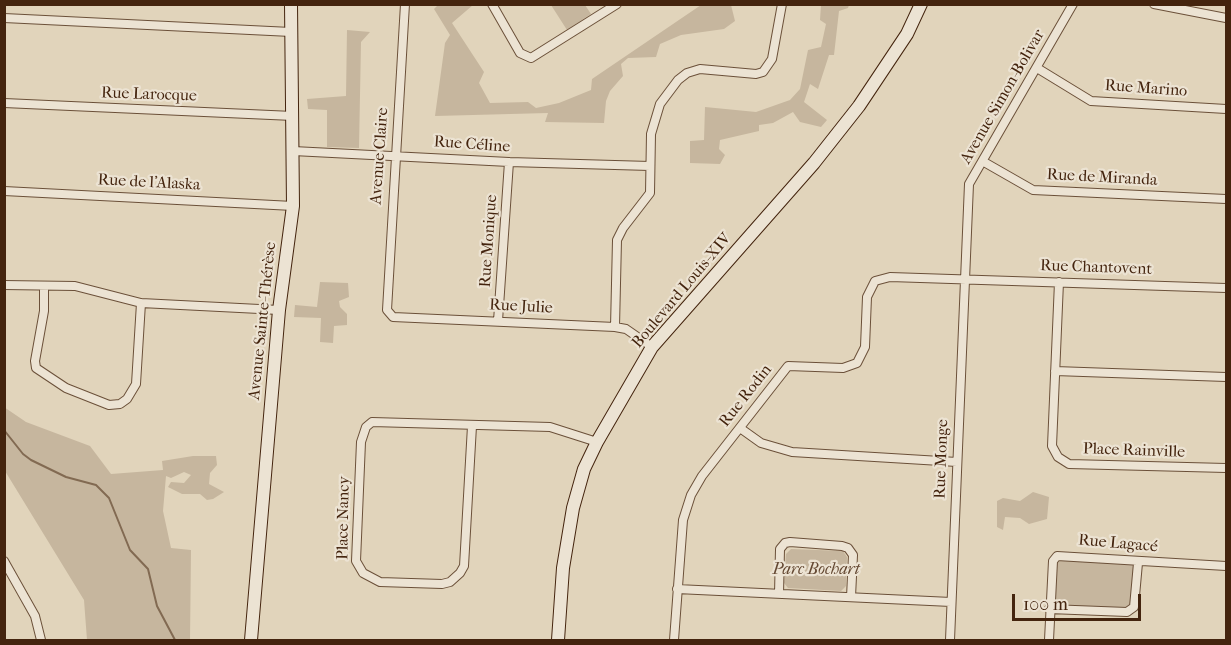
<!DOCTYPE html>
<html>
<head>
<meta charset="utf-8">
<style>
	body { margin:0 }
	#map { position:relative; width:1231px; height:645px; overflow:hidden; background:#e1d4bb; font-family:"IM FELL French Canon",serif }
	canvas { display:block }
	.frame { position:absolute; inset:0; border:6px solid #44240e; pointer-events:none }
	.scale { position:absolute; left:1012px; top:594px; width:129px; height:27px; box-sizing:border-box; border:3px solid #44240e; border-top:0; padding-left:8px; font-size:18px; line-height:21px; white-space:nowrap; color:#44240e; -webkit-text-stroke:4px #ece3d3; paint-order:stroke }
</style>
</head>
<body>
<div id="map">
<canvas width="1231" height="645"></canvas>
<div class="frame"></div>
<div class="scale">100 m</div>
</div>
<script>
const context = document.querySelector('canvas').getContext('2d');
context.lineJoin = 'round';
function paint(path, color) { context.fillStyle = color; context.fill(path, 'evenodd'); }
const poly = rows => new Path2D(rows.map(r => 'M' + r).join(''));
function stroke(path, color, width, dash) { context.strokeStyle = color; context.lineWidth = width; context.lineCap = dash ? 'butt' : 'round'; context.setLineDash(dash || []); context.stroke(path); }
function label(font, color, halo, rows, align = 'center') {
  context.font = font + ' "IM FELL French Canon",serif'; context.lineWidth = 4.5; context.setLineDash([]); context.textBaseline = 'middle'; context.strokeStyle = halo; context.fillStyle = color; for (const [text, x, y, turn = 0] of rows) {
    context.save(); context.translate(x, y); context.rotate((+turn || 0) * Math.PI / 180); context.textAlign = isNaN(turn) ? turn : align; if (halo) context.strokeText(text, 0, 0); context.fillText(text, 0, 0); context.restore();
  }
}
paint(poly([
	[438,5,473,5,452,23,484,72,479,83,490,103,528,102,536,108,559,103,591,90,592,79,701,5,731,5,735,21,724,29,681,35,660,44,656,57,628,58,621,64,623,76,610,91,606,101,604,123,545,122,548,113,435,116,445,43,450,35,434,9],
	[551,5,585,5,591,14,567,30],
	[821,5,849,5,848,8,839,11,834,55,829,55,818,89,810,84,804,102,827,120,821,127,800,122,793,112,773,123,759,125,759,131,720,140,719,149,725,155,720,164,690,163,690,141,704,140,705,107,756,112,790,100,800,89,808,50,821,47,826,24,820,20],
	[347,30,370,32,361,42,359,148,327,147,327,110,308,109,307,99,346,96],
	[320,282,348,283,349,297,339,301,340,307,347,314,347,325,334,326,333,343,320,342,321,318,294,317,295,305,317,307],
	[4,407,26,422,90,446,111,474,163,470,162,461,193,456,216,456,217,465,210,473,209,484,224,492,213,499,207,500,200,494,182,494,168,487,171,482,184,483,191,475,184,472,171,478,166,476,163,511,171,548,191,550,190,640,87,640,84,600,5,471],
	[1033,492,1049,497,1047,519,1029,524,1020,518,1005,517,1003,530,997,527,997,501,1003,498,1020,501],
	[791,549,843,551,847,557,846,586,841,591,788,588,784,583,786,554],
	[1057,556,1138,563,1136,592,1127,612,1049,609]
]), '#c6b69e');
stroke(poly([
	[4,430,23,454,31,460,66,477,96,485,109,498,130,550,148,569,157,606,175,640]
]), '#826a52', 2);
const street = poly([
	[405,4,387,310,393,317,615,327,626,329,652,347],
	[492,4,520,53,531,58,617,4],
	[1154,4,1226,18],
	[4,18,291,32],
	[1037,68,1091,101,1226,109],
	[4,103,293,116],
	[293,151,509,162,650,166],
	[984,162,1033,190,1226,199],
	[4,191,293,206],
	[1059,282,1052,446,1058,457,1069,464,1226,468],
	[4,285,75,286,141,303,279,310],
	[44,287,44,311,35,361,36,368,66,388,109,405,120,404,127,399,136,384,141,303],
	[498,321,509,162],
	[615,327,617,240,623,228,650,193,651,134,660,104,678,80,687,73,700,69,756,74,763,72,772,59,782,4],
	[1055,371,1226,377],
	[472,426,464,566,460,573,450,582,442,584,380,582,363,573,356,561,361,442,366,427,372,422,550,427,597,442],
	[740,428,761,443,792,452,957,462],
	[4,561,35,616,41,640],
	[677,589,951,602],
	[779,594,780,549,785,543,790,542,842,546,848,548,853,555,851,597],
	[1049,609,1127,612,1134,607,1138,563],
	[674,640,683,520,691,495,702,476,788,366,843,368,857,363,865,347,867,297,875,281,890,277,1226,288],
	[950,640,969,184,1073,4],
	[1049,640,1053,561,1057,556,1226,566]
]);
const secondary = poly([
	[251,640,279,310,293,206,291,4],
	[558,640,563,568,573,508,584,469,597,442,652,347,814,163,859,106,907,34,921,4]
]);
stroke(street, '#6b5039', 10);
stroke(secondary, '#44240e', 14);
stroke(street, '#ece3d3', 8);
stroke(secondary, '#ece3d3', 12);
label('16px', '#44240e', '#ece3d3', [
	["Rue Marino",1146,89,4],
	["Rue Larocque",149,95,2],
	["Avenue Simon-Bolivar",1003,97,-60],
	["Rue Céline",472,145,4],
	["Avenue Claire",380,156,-86],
	["Rue de Miranda",1102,178,3],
	["Rue de l'Alaska",149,183,3],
	["Rue Monique",489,241,-86],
	["Rue Chantovent",1096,268,2],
	["Boulevard Louis-XIV",682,291,-50],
	["Rue Julie",521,307,3],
	["Avenue Sainte-Thérèse",263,321,-84],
	["Rue Rodin",746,396,-52],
	["Place Rainville",1134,451,2],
	["Rue Monge",942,459,-88],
	["Place Nancy",344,518,-89],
	["Rue Lagacé",1118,544,5]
]);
label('italic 16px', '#644832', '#ece3d3', [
	["Parc Bochart",816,570]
]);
</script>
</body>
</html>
